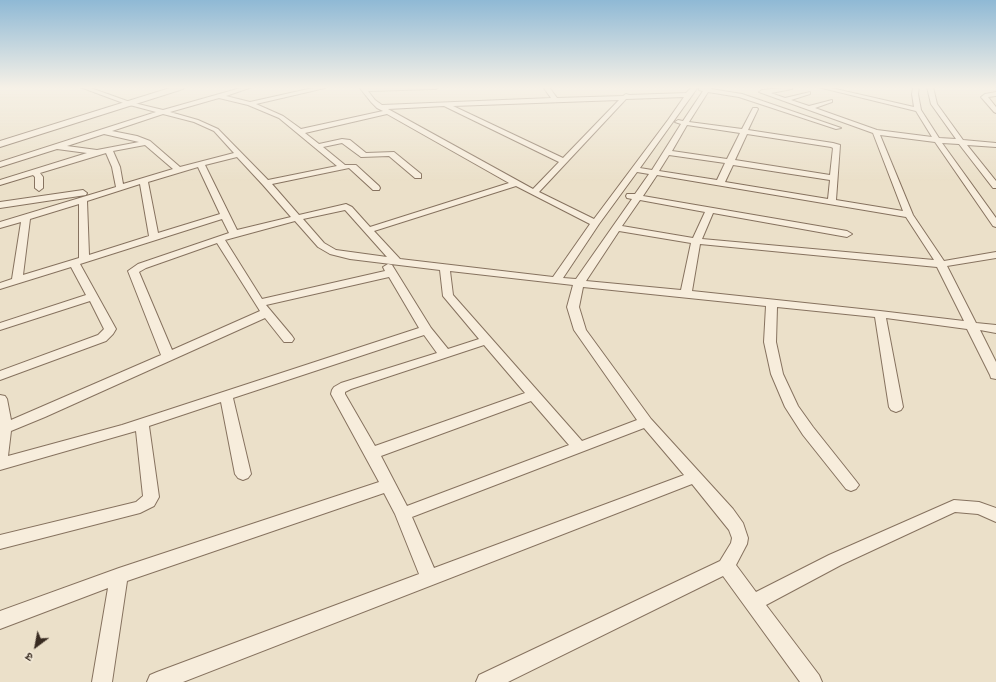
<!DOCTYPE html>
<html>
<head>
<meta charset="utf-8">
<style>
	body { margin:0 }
	#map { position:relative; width:996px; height:682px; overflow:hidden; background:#ebe0c9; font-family:Spectral,"Noto Sans Devanagari",serif }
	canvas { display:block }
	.north { position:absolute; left:16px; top:626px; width:40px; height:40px; -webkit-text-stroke:3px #f3ead8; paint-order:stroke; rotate:212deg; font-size:11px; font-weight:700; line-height:16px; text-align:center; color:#382b21 }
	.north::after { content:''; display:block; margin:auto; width:14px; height:18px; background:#382b21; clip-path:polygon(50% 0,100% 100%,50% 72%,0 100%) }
</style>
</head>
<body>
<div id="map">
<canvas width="996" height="682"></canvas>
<div class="north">उ</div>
</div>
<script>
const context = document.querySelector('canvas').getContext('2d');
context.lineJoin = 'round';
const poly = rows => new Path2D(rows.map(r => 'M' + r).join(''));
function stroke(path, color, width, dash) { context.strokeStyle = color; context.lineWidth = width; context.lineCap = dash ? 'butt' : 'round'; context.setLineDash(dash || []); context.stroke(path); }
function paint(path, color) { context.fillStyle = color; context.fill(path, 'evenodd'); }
const minor = poly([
	[80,87,88,87,130,102,163,110,244,87,252,87,226,96,250,102,317,87,326,87,325,88,256,104,283,116,301,129,383,111,377,108,371,102,359,87,439,87,436,89,368,91,375,100,382,105,551,98,543,87,549,87,557,98,623,96,626,94,629,95,686,93,692,87,698,87,640,168,652,170,681,124,675,122,678,120,683,121,703,91,699,90,699,88,712,87,711,89,742,94,841,128,836,129,739,97,708,92,689,122,742,129,753,108,757,108,758,109,748,130,833,143,840,145,836,200,903,211,873,133,759,92,762,90,792,87,792,89,771,93,785,98,810,92,810,94,791,100,809,106,832,100,832,102,815,108,877,130,932,137,916,111,818,87,827,87,914,107,912,94,913,87,919,87,918,94,921,110,939,138,956,139,931,104,927,87,933,87,937,104,963,140,996,143,996,147,967,145,996,181,996,188,993,188,959,144,942,143,996,218,996,227,993,226,935,142,880,135,913,215,944,261,996,252,996,258,947,266,976,323,996,325,996,333,980,330,996,362,996,379,991,378,990,375,967,329,886,318,903,407,901,410,896,412,891,410,889,407,875,317,777,307,776,342,783,374,798,406,813,427,856,481,859,485,856,489,851,491,846,489,803,435,785,407,771,374,764,342,766,306,583,287,579,307,586,330,651,419,733,509,743,523,748,538,747,544,736,565,756,592,829,555,954,500,979,502,996,508,996,522,978,514,955,512,841,565,766,605,819,675,822,682,800,682,723,576,508,682,476,682,479,675,720,561,731,543,732,538,729,530,692,484,183,682,147,682,150,675,157,672,419,574,395,514,384,493,127,581,112,682,92,682,108,588,0,629,0,611,119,568,379,482,331,394,332,390,334,387,341,383,437,353,424,335,233,398,251,474,248,478,243,480,238,478,235,474,221,402,149,426,159,497,154,506,140,513,0,549,0,535,136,502,143,496,136,431,0,470,0,395,5,396,7,399,11,420,161,355,128,271,138,264,229,233,222,219,80,264,116,329,113,334,106,341,0,380,0,371,98,335,104,329,90,301,0,330,0,323,86,295,71,267,0,289,0,283,12,279,21,222,0,228,0,222,116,187,112,167,106,153,40,173,43,177,43,188,39,191,35,188,35,177,33,175,0,185,0,180,87,153,57,149,0,167,0,162,156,112,126,104,80,87],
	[684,97,668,120,594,219,539,192,626,99,684,97],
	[219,98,248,105,279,118,337,166,268,180,218,129,198,120,170,112,219,98],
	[619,100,563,158,453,106,619,100],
	[444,106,559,162,533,189,388,109,444,106],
	[163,114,194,122,214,131,234,153,180,167,150,141,137,136,112,131,163,114],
	[387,114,509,183,370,227,352,207,346,204,299,215,272,184,349,168,373,190,379,190,380,188,379,186,356,165,345,165,323,147,342,143,361,157,389,156,415,178,421,178,421,174,394,152,366,153,350,140,342,139,319,144,305,133,387,114],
	[687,125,740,133,727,159,672,151,687,125],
	[104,134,139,142,97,150,67,146,104,134],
	[747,134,831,147,833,148,830,175,735,160,747,134],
	[145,145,173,169,123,184,120,167,113,151,145,145],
	[669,155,725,163,717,180,659,171,669,155],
	[237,157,263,185,291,217,237,230,205,165,237,157],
	[733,165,830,180,828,199,725,182,733,165],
	[198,167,220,214,158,233,148,182,198,167],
	[637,172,649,174,635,194,627,194,626,196,627,198,632,199,576,279,563,278,599,224,637,172],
	[657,175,906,217,934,260,702,239,713,213,847,237,852,234,847,231,643,196,657,175],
	[140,184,149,236,89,255,87,201,140,184],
	[516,186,590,224,553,277,400,259,374,231,516,186],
	[640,200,705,212,693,238,622,226,640,200],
	[79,204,79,258,23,275,30,219,79,204],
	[345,210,346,211,387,257,336,250,324,243,303,219,345,210],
	[295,221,318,247,330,254,350,259,440,270,443,296,479,339,448,349,431,328,392,265,388,264,383,267,385,271,262,299,225,240,295,221],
	[619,231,691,243,681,290,586,281,619,231],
	[217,243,260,311,172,350,139,272,146,268,217,243],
	[700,244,937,267,964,321,880,311,692,291,700,244],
	[450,271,573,285,567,307,574,330,637,420,582,441,453,295,450,271],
	[389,277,419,328,122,425,8,456,11,431,45,417,265,318,284,342,292,342,294,339,292,336,266,305,389,277],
	[484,345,525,393,375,446,345,394,345,392,351,389,484,345],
	[531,401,569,445,407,506,381,456,531,401],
	[644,428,684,475,434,568,412,517,644,428],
	[996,92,996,96,988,97,996,107,996,113,994,112,981,97,985,94,996,92],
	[83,190,87,193,86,195,0,208,0,202,83,190]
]);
const tertiary = poly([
	[173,87,184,87,183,89,0,147,0,141,173,87]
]);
stroke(minor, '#86725f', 2);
stroke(tertiary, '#86725f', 2);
paint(minor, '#f7eddc');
paint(tertiary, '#f7eddc');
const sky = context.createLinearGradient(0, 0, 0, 182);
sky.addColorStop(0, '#8fb9d5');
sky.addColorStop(0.48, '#f6f1e7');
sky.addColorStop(1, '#f6f1e700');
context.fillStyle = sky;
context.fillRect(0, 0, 996, 182);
</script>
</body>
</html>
